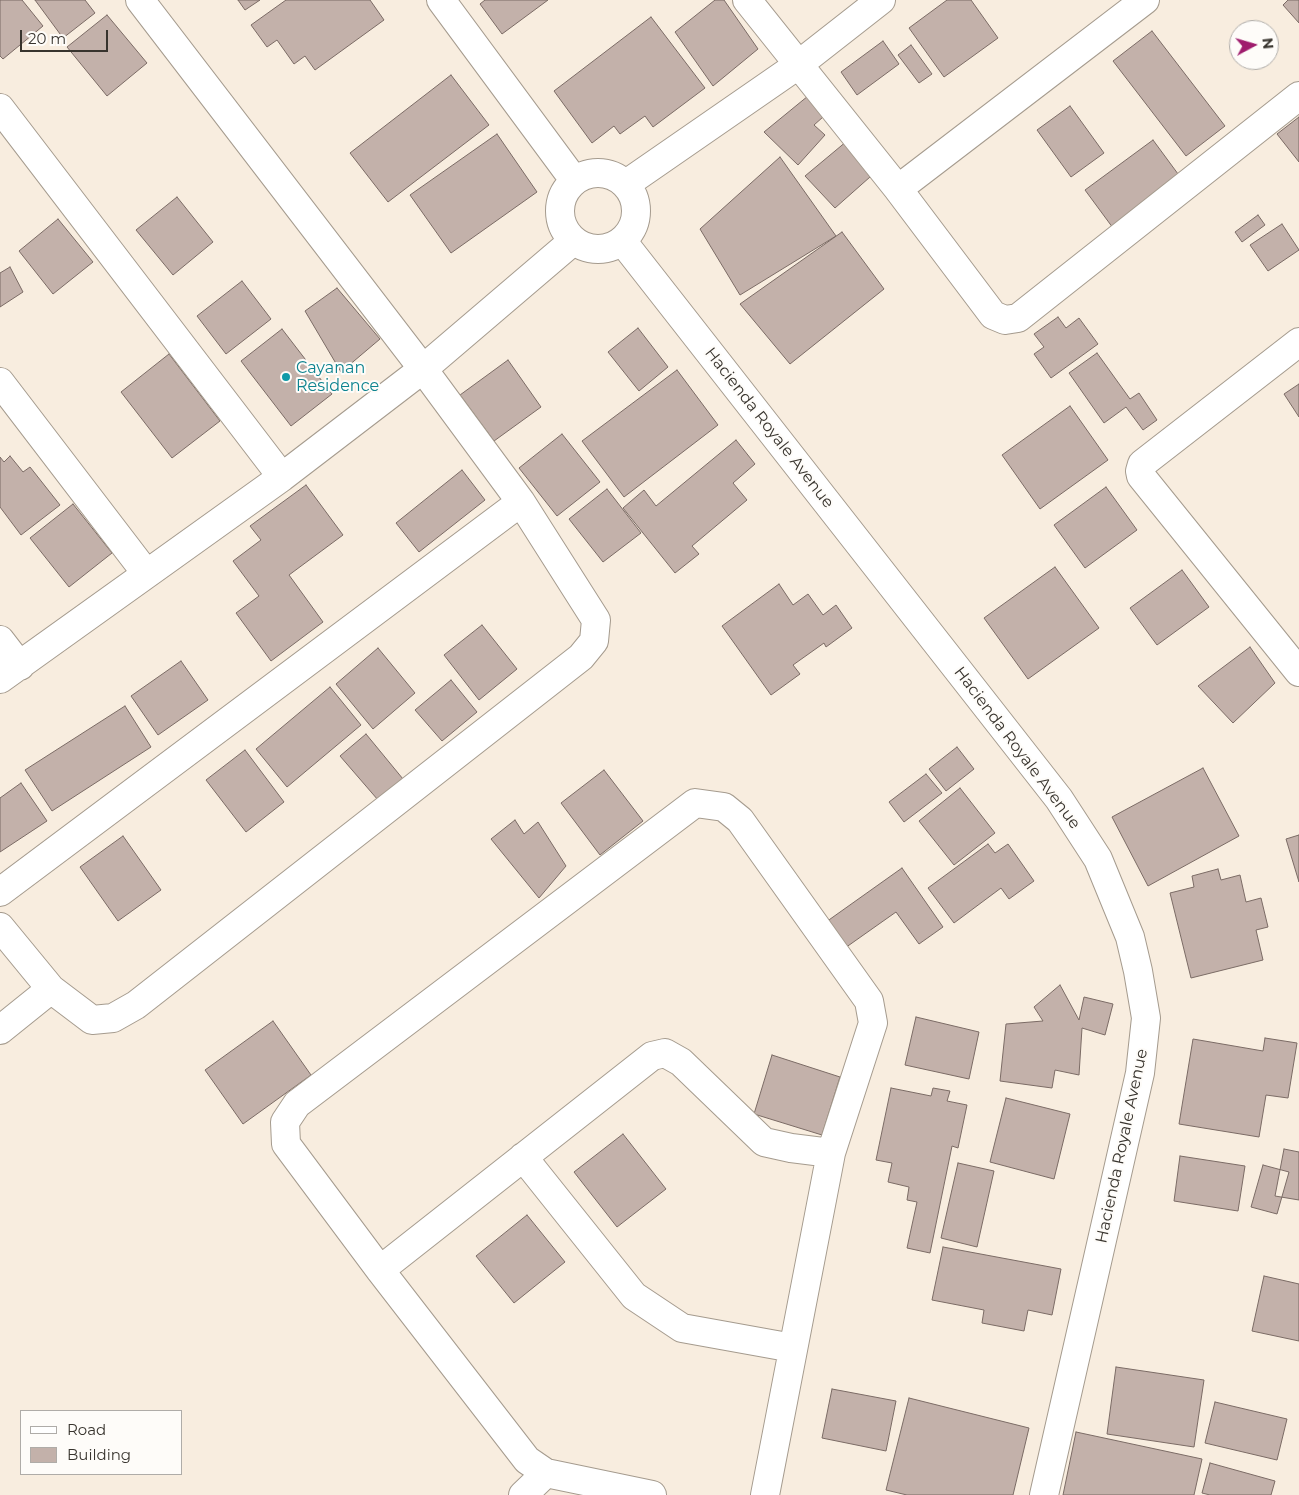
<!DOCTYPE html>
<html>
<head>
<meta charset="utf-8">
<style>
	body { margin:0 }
	#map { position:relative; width:1299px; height:1495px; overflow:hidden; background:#f8eddf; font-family:Montserrat,sans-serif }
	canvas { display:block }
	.legend { position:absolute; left:20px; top:1410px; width:162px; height:65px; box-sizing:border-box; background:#fefcf9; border:1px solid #afaca8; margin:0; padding:6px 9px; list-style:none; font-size:15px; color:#38342e }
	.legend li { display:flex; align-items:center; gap:10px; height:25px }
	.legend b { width:25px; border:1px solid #afaca8 }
	.north { position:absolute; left:1229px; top:20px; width:50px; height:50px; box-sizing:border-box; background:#fefcf9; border:1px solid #afaca8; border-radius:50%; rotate:84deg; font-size:14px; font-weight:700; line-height:20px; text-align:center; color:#38342e }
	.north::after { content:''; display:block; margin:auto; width:18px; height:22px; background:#9f1c6d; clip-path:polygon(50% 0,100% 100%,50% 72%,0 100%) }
	.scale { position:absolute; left:20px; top:30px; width:88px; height:22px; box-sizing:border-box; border:2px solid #38342e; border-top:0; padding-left:6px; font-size:15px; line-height:18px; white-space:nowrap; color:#38342e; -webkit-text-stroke:4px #fefcf9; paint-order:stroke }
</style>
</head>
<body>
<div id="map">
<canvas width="1299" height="1495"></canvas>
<ul class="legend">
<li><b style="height:6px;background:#fff"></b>Road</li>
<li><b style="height:14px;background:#c3b1aa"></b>Building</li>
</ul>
<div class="north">N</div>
<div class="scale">20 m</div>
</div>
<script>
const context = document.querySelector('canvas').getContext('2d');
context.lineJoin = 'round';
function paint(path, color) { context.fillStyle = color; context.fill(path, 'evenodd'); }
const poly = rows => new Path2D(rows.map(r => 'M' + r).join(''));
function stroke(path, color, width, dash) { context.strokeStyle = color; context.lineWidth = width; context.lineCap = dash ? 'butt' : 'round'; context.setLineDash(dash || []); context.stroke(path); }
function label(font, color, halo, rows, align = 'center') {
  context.font = font + ' Montserrat,sans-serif'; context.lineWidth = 4; context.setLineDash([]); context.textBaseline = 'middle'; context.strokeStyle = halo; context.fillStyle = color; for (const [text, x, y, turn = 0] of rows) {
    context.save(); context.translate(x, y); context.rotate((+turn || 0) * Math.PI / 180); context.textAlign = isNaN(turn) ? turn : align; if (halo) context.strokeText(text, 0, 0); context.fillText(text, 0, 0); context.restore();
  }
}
const building = poly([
	[0,0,22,0,43,26,3,59,0,56,0,0],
	[35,0,85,0,95,13,63,38,35,0],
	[238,0,260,0,245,10,238,0],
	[286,0,370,0,384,20,315,70,305,56,294,64,277,40,267,47,251,25,286,0],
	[485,0,548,0,502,34,480,4,485,0],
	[715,0,724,0,758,49,713,86,675,32,715,0],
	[947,0,971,0,998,38,944,77,909,28,947,0],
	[1288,0,1299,0,1299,23,1283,5,1288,0],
	[107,15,147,63,107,96,67,47,107,15],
	[651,17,705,88,653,127,645,116,620,134,614,126,592,143,554,91,651,17],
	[1152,31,1225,126,1186,156,1113,61,1152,31],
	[883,41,899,64,857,95,841,72,883,41],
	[911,45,932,74,919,83,898,55,911,45],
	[451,75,489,125,388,202,350,153,451,75],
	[808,96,823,117,814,125,825,135,798,165,764,132,808,96],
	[1070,106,1104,153,1071,177,1037,130,1070,106],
	[1299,117,1299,162,1277,134,1299,117],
	[497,134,537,192,451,253,410,195,497,134],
	[1153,140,1181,178,1113,228,1085,190,1153,140],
	[847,141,870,177,835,208,805,176,847,141],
	[780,157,836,236,740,295,700,229,780,157],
	[177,197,213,242,173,275,136,230,177,197],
	[1258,215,1265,225,1242,242,1235,232,1258,215],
	[58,219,93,262,53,294,19,251,58,219],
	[1282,224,1299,250,1268,271,1250,245,1282,224],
	[842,232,884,289,790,364,740,304,842,232],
	[10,267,23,292,0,307,0,273,10,267],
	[242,281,271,319,226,354,197,316,242,281],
	[337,288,380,339,341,372,305,311,337,288],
	[1058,317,1066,328,1079,318,1098,344,1051,378,1034,354,1044,347,1034,334,1058,317],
	[638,328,668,367,639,391,608,352,638,328],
	[282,329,332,394,291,426,241,361,282,329],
	[1097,353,1130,399,1139,393,1157,420,1143,430,1126,407,1104,423,1069,373,1097,353],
	[169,354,220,421,172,458,121,392,169,354],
	[508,360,541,407,494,441,460,395,508,360],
	[677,370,718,425,624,497,582,441,677,370],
	[1299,384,1299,417,1284,394,1299,384],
	[1070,406,1108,460,1040,509,1002,455,1070,406],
	[562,434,600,482,557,516,519,468,562,434],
	[736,440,755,464,733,483,747,500,692,546,699,554,675,573,623,508,644,490,656,506,736,440],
	[10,456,23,472,30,467,60,505,21,535,0,507,0,457,4,462,10,456],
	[462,470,485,500,419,552,396,523,462,470],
	[306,485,343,535,289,575,323,622,271,661,236,613,259,596,233,561,261,540,250,526,306,485],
	[1106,487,1137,530,1085,568,1054,525,1106,487],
	[607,489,641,533,603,562,569,519,607,489],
	[73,504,112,553,69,587,30,538,73,504],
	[1055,567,1099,628,1028,679,984,618,1055,567],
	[1182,570,1209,607,1157,645,1130,608,1182,570],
	[779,584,793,605,808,594,823,615,836,605,852,628,826,647,824,643,793,665,800,674,771,695,722,626,779,584],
	[482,625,517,669,479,700,444,655,482,625],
	[1250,647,1275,683,1233,723,1198,686,1250,647],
	[378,648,415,693,373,729,336,684,378,648],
	[181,661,208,700,158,735,131,696,181,661],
	[451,680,477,712,442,741,415,710,451,680],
	[330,687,361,725,287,787,256,749,330,687],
	[125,706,151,747,52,811,25,770,125,706],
	[366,734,403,779,378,800,340,756,366,734],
	[957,747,974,769,946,791,929,769,957,747],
	[245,750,284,802,246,832,206,780,245,750],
	[1203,768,1239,836,1148,886,1112,817,1203,768],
	[604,770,643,821,600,855,561,803,604,770],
	[926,774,942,793,904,822,889,802,926,774],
	[21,783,47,821,0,852,0,798,21,783],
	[960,788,995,833,954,865,919,821,960,788],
	[515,820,524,834,538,822,566,866,539,898,491,839,515,820],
	[1299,835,1299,882,1286,839,1299,835],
	[123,836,161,890,118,921,80,867,123,836],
	[988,844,995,853,1008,844,1034,881,1009,899,1001,888,954,923,928,888,988,844],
	[902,868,943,927,919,944,896,912,845,948,826,922,902,868],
	[1218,869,1221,880,1240,875,1246,902,1261,898,1268,927,1256,930,1263,960,1191,978,1170,893,1194,887,1192,876,1218,869],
	[1060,985,1079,1020,1084,997,1113,1004,1105,1035,1082,1028,1079,1075,1055,1070,1052,1088,1000,1081,1006,1024,1043,1021,1034,1007,1060,985],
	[916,1017,979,1032,969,1079,905,1065,916,1017],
	[273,1021,311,1075,243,1124,205,1070,273,1021],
	[1265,1038,1297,1043,1288,1098,1266,1095,1259,1137,1179,1124,1193,1039,1263,1051,1265,1038],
	[772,1055,840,1077,822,1135,754,1114,772,1055],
	[891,1088,931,1096,933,1088,950,1091,947,1101,967,1105,958,1148,952,1146,930,1253,907,1248,917,1202,907,1200,909,1187,888,1182,892,1163,876,1160,891,1088],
	[1006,1098,1070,1114,1054,1179,990,1162,1006,1098],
	[623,1134,666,1189,617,1227,574,1172,623,1134],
	[1284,1149,1299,1152,1299,1200,1275,1196,1284,1149],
	[1180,1156,1245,1166,1238,1211,1174,1201,1180,1156],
	[958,1163,994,1171,977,1247,941,1238,958,1163],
	[1263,1165,1289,1172,1277,1214,1251,1207,1263,1165],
	[527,1215,565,1262,514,1303,476,1256,527,1215],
	[943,1247,1061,1269,1052,1315,1028,1310,1024,1331,982,1323,984,1310,932,1300,943,1247],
	[1264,1276,1299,1284,1299,1341,1252,1331,1264,1276],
	[1116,1367,1204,1380,1194,1447,1107,1434,1116,1367],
	[832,1389,896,1401,886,1451,822,1438,832,1389],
	[909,1398,1029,1428,1013,1495,907,1495,886,1490,909,1398],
	[1215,1402,1287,1419,1277,1460,1205,1443,1215,1402],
	[1076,1432,1202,1459,1194,1495,1063,1495,1076,1432],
	[1210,1463,1275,1481,1271,1495,1210,1495,1202,1493,1210,1463]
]);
paint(building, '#c3b1aa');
stroke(building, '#7b6b65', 1);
const minor = poly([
	[441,0,574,180],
	[747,0,898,189,993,315,1005,320,1018,318,1299,96],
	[0,108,282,477],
	'560 211a38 38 0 1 1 76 0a38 38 0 1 1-76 0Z',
	[626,184,798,65,881,0],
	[898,189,1145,0],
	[1299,342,1142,464,1140,471,1141,476,1299,672],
	[0,382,146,573],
	[0,640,20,666],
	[0,679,282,477,423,369,573,241],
	[0,892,521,502],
	[0,927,51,989,92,1020,113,1018,136,1005,581,657,594,641,596,620,521,502,423,369,140,0],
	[0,1030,51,989],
	[523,1157,634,1296,682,1328,793,1348],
	[380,1270,652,1056,665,1053,681,1062,764,1142,791,1148,831,1153],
	[523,1495,546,1473],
	[652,1495,546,1473,527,1460,380,1270,286,1144,285,1122,297,1104,695,803,724,807,740,820,869,1001,873,1023,831,1153,765,1495]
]);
const tertiary = poly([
	[623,242,1059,799,1098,859,1130,937,1138,971,1146,1018,1140,1073,1044,1495]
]);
stroke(minor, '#a59b8e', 30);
stroke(tertiary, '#a59b8e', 30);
stroke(minor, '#fff', 28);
stroke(tertiary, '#fff', 28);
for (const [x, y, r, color] of [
	[286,377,5,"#0f9aa8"]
]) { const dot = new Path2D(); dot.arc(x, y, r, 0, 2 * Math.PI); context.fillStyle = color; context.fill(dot); stroke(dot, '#fefcf9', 2); }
label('16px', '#0d838f', '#fefcf9', [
	["Cayanan",296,368],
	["Residence",296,386]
], 'left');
label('16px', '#38342e', '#fefcf9', [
	["Hacienda Royale Avenue",769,428,52],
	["Hacienda Royale Avenue",1017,748,53],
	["Hacienda Royale Avenue",1122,1146,-78]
]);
</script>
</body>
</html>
